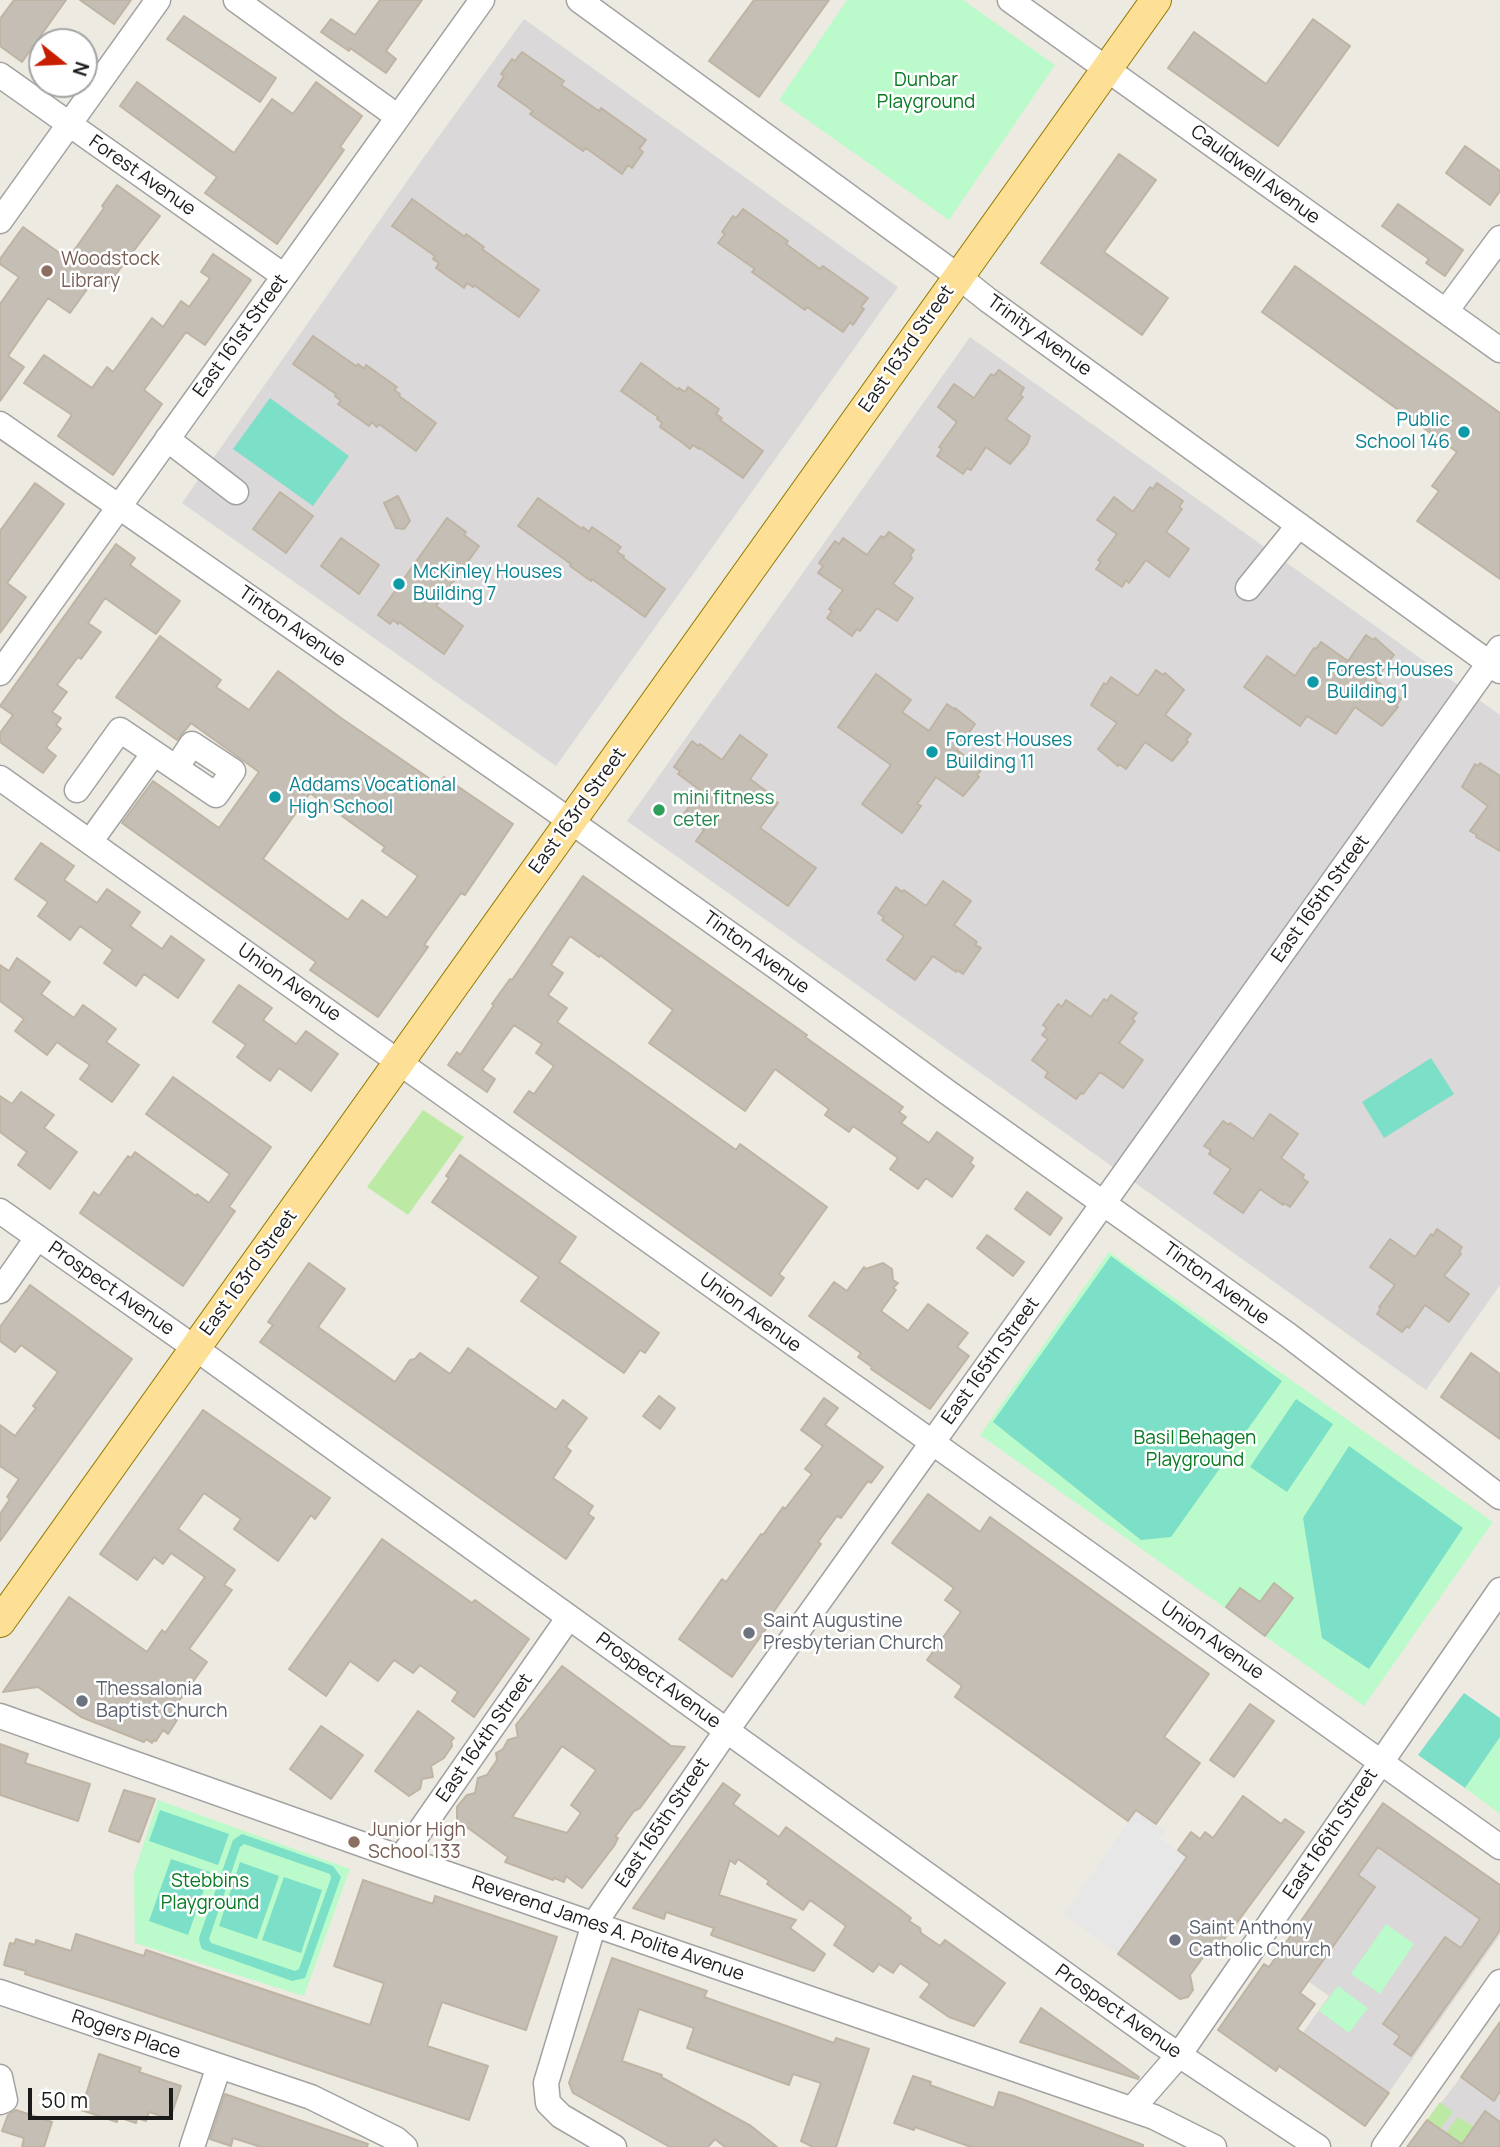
<!DOCTYPE html>
<html>
<head>
<meta charset="utf-8">
<style>
	body { margin:0 }
	#map { position:relative; width:1500px; height:2147px; overflow:hidden; background:#edebe1; font-family:Manrope,sans-serif }
	canvas { display:block }
	.north { position:absolute; left:28px; top:28px; width:70px; height:70px; box-sizing:border-box; background:#fff; border:2px solid #a4a4a4; border-radius:50%; rotate:108deg; font-size:19px; font-weight:700; line-height:28px; text-align:center; color:#1b1b1b }
	.north::after { content:''; display:block; margin:auto; width:24px; height:32px; background:#c71e00; clip-path:polygon(50% 0,100% 100%,50% 72%,0 100%) }
	.scale { position:absolute; left:28px; top:2088px; width:145px; height:32px; box-sizing:border-box; border:4px solid #1b1b1b; border-top:0; padding-left:9px; font-size:21px; line-height:24px; white-space:nowrap; color:#1b1b1b; -webkit-text-stroke:5px #fff; paint-order:stroke }
</style>
</head>
<body>
<div id="map">
<canvas width="1500" height="2147"></canvas>
<div class="north">N</div>
<div class="scale">50 m</div>
</div>
<script>
const context = document.querySelector('canvas').getContext('2d');
context.lineJoin = 'round';
function paint(path, color) { context.fillStyle = color; context.fill(path, 'evenodd'); }
const poly = rows => new Path2D(rows.map(r => 'M' + r).join(''));
function stroke(path, color, width, dash) { context.strokeStyle = color; context.lineWidth = width; context.lineCap = dash ? 'butt' : 'round'; context.setLineDash(dash || []); context.stroke(path); }
function label(font, color, halo, rows, align = 'center') {
  context.font = font + ' Manrope,sans-serif'; context.lineWidth = 5; context.setLineDash([]); context.textBaseline = 'middle'; context.strokeStyle = halo; context.fillStyle = color; for (const [text, x, y, turn = 0] of rows) {
    context.save(); context.translate(x, y); context.rotate((+turn || 0) * Math.PI / 180); context.textAlign = isNaN(turn) ? turn : align; if (halo) context.strokeText(text, 0, 0); context.fillText(text, 0, 0); context.restore();
  }
}
paint(poly([
	[524,19,898,287,556,766,182,503,424,157],
	[970,337,1500,715,1500,1285,1426,1390,627,821],
	[1361,1835,1500,1885,1500,1935,1365,2126,1279,2066,1329,1996,1275,1958],
	[1500,2022,1500,2122,1485,2112,1460,2147,1407,2147,1461,2077]
]), '#dad8d8');
paint(poly([
	[423,1110,464,1137,408,1215,367,1187],
	[1440,2102,1453,2112,1440,2129,1427,2120],
	[1458,2117,1474,2127,1462,2144,1446,2133]
]), '#bceaa4');
paint(poly([
	[847,0,963,0,1055,65,949,220,779,100],
	[1109,1252,1493,1522,1364,1706,980,1435],
	[1500,1737,1500,1814,1465,1788],
	[158,1800,350,1869,304,1996,135,1943,134,1873],
	[1386,1924,1414,1944,1380,1994,1351,1974],
	[1338,1986,1368,2008,1349,2033,1319,2011]
]), '#bbfaca');
paint(poly([
	[270,398,349,456,313,506,233,449],
	[1431,1058,1454,1094,1384,1138,1362,1102],
	[1111,1256,1282,1381,1171,1537,1141,1540,993,1422],
	[1296,1399,1333,1424,1287,1492,1250,1467],
	[1349,1446,1463,1528,1369,1669,1322,1638,1303,1518],
	[1464,1693,1500,1718,1500,1737,1465,1788,1418,1755],
	[160,1810,229,1834,218,1865,149,1841],
	[242,1834,333,1866,341,1877,305,1978,292,1981,202,1949,200,1944,199,1938,233,1840],
	[244,1844,330,1874,331,1878,299,1969,295,1971,211,1943,209,1939,240,1847],
	[171,1859,210,1872,188,1935,149,1921],
	[240,1862,279,1876,257,1939,219,1926],
	[284,1877,322,1890,301,1953,262,1940]
]), '#7cdfc8');
paint(poly([
	[1136,1810,1166,1831,1160,1839,1187,1857,1118,1954,1064,1915]
]), '#e7e7e7');
const building = poly([
	[14,0,66,0,22,62,0,46,0,19,14,0],
	[80,0,131,0,114,24,80,0],
	[380,0,422,0,386,51,396,59,386,73,350,48,349,51,321,32,331,19,355,35,380,0],
	[754,0,829,0,759,97,709,61,754,0],
	[184,16,276,78,260,102,167,39,184,16],
	[1313,19,1350,46,1278,146,1168,68,1194,32,1266,84,1313,19],
	[522,52,564,81,561,85,599,111,601,108,646,140,639,149,643,152,632,168,628,165,622,174,586,148,583,151,530,114,533,111,498,86,504,76,501,74,512,59,515,61,522,52],
	[137,82,234,153,272,99,293,114,316,82,362,116,340,147,344,150,277,244,205,193,217,177,120,106,137,82],
	[1465,146,1500,171,1500,191,1490,205,1446,173,1465,146],
	[1119,154,1156,180,1104,252,1168,298,1142,335,1041,263,1119,154],
	[117,185,160,216,107,286,100,281,95,288,90,285,70,313,48,298,8,356,24,367,0,401,0,304,19,277,0,264,0,259,23,227,68,259,104,208,102,206,117,185],
	[412,199,465,237,466,234,484,247,482,249,539,290,519,317,474,285,473,287,467,283,464,288,436,268,439,263,433,259,435,256,392,226,412,199],
	[1398,204,1463,250,1445,276,1426,263,1429,259,1382,226,1398,204],
	[743,209,788,241,786,244,820,269,823,266,868,298,861,307,864,309,853,325,850,322,843,332,807,307,805,310,752,272,755,269,718,243,725,234,722,232,733,216,736,218,743,209],
	[213,254,251,280,205,345,186,332,144,390,162,404,113,475,58,436,72,415,24,383,44,355,92,388,107,367,113,372,152,318,163,327,181,301,189,307,210,278,201,272,213,254],
	[1295,266,1500,413,1500,579,1417,521,1439,491,1432,486,1457,452,1262,312,1295,266],
	[313,336,356,366,358,364,364,369,366,365,397,387,394,390,400,394,399,396,436,423,416,451,379,424,377,427,372,422,369,426,338,404,341,401,335,396,336,394,293,364,313,336],
	[641,363,678,390,679,388,685,392,688,387,719,409,716,414,722,418,720,420,763,451,743,478,700,448,699,449,693,445,690,449,683,443,660,427,662,423,657,419,658,417,621,391,641,363],
	[999,370,1024,388,1020,395,1023,397,1006,419,1030,436,1027,444,1010,464,986,447,971,470,967,468,963,474,937,456,942,449,939,447,957,422,938,407,954,384,974,398,991,374,994,376,999,370],
	[35,483,64,504,7,583,26,597,0,633,0,531,35,483],
	[1157,483,1183,501,1179,507,1182,509,1166,532,1189,549,1169,577,1146,560,1129,583,1126,580,1122,587,1096,569,1101,562,1098,560,1117,534,1097,520,1114,497,1133,512,1150,487,1153,489,1157,483],
	[280,492,313,516,286,553,253,529,280,492],
	[398,496,410,521,404,529,396,528,384,503,398,496],
	[538,498,582,529,583,527,589,532,592,527,621,547,617,552,624,556,623,558,665,589,645,617,592,579,591,581,570,566,571,564,518,526,538,498],
	[447,518,466,532,464,535,479,546,436,606,463,626,444,654,399,622,398,624,393,620,390,624,378,615,447,518],
	[889,532,914,550,910,556,912,558,893,584,913,598,897,621,877,608,860,631,857,629,852,636,827,618,832,611,829,609,843,590,818,573,823,566,819,563,835,541,839,544,843,538,867,555,881,536,884,538,889,532],
	[341,538,379,565,359,594,321,566,341,538],
	[116,544,135,558,130,565,180,601,156,634,105,598,88,623,101,632,81,659,78,657,57,685,67,692,52,712,61,718,56,725,61,729,46,748,56,756,43,773,0,742,0,733,13,715,0,706,116,544],
	[1366,635,1373,640,1375,638,1394,655,1375,680,1401,699,1396,706,1398,707,1382,726,1355,707,1336,734,1307,716,1300,726,1244,687,1267,656,1295,676,1314,648,1316,649,1321,642,1348,661,1366,635],
	[160,636,221,680,216,687,249,710,278,671,341,718,439,785,444,777,513,824,465,895,461,893,424,945,428,947,378,1017,310,970,316,962,122,823,153,781,219,828,259,772,191,723,177,740,116,697,160,636],
	[310,793,385,847,382,851,418,876,387,918,362,900,348,920,263,859,310,793],
	[1156,670,1163,675,1165,673,1184,690,1165,715,1191,734,1186,740,1188,742,1172,761,1145,742,1126,769,1119,764,1118,766,1098,749,1117,723,1091,705,1104,683,1106,685,1111,677,1138,696,1156,670],
	[876,674,911,700,902,712,929,731,947,704,954,709,955,708,975,724,957,750,982,769,977,775,979,777,963,796,936,777,917,804,921,806,902,833,862,804,891,765,838,727,876,674],
	[740,735,767,755,750,779,773,796,771,799,778,803,760,828,816,868,788,906,696,841,704,830,684,814,700,790,678,774,680,771,674,767,692,741,698,746,700,744,722,760,740,735],
	[1480,763,1500,776,1500,851,1476,837,1477,835,1470,831,1488,806,1462,787,1475,764,1478,766,1480,763],
	[41,843,74,866,64,880,97,903,107,889,140,912,130,926,162,949,171,936,204,960,178,998,144,974,136,986,104,963,113,950,80,926,70,940,38,916,48,902,15,879,41,843],
	[583,876,807,1035,805,1037,903,1107,899,1112,906,1117,901,1123,929,1143,937,1132,973,1158,970,1163,974,1166,952,1197,926,1178,918,1189,890,1169,898,1158,853,1126,849,1132,825,1115,829,1109,775,1069,745,1111,649,1043,673,1010,600,955,599,957,570,936,551,965,563,973,548,995,567,1008,557,1022,736,1150,740,1144,827,1207,779,1274,784,1278,771,1296,514,1112,529,1091,534,1094,554,1066,536,1053,542,1044,514,1025,482,1070,495,1079,487,1092,448,1065,457,1052,460,1055,494,1005,492,1004,510,979,512,980,583,876],
	[943,881,971,901,954,925,977,942,975,945,981,948,963,974,957,970,956,972,933,956,915,980,887,960,904,936,882,920,884,917,878,913,896,887,902,892,904,890,926,906,943,881],
	[17,958,50,982,41,994,74,1018,83,1005,116,1029,106,1042,139,1065,112,1102,80,1079,90,1065,72,1053,57,1042,47,1055,15,1031,24,1019,0,1001,0,965,9,971,17,958],
	[239,985,272,1008,263,1020,296,1044,306,1031,338,1054,311,1091,279,1068,270,1081,253,1069,237,1057,246,1045,213,1022,239,985],
	[1111,995,1137,1013,1132,1019,1135,1021,1119,1043,1143,1060,1123,1088,1100,1072,1083,1094,1081,1093,1076,1099,1045,1077,1048,1072,1032,1060,1048,1039,1042,1035,1047,1028,1043,1025,1058,1004,1062,1007,1066,1000,1091,1017,1104,999,1107,1001,1111,995],
	[173,1077,271,1147,229,1207,235,1211,183,1286,80,1213,94,1192,99,1196,128,1156,131,1158,135,1152,196,1196,197,1194,209,1203,230,1174,146,1114,173,1077],
	[21,1092,54,1115,44,1128,77,1152,50,1189,18,1165,27,1152,0,1132,0,1096,12,1104,21,1092],
	[1270,1114,1298,1134,1281,1158,1304,1175,1302,1178,1308,1182,1290,1207,1284,1203,1283,1205,1260,1189,1243,1213,1214,1193,1231,1169,1209,1154,1211,1150,1204,1146,1223,1121,1229,1125,1230,1123,1253,1139,1270,1114],
	[460,1155,576,1237,559,1262,659,1333,645,1353,640,1350,624,1373,521,1301,539,1277,432,1202,449,1178,446,1176,460,1155],
	[1027,1192,1062,1218,1050,1235,1015,1209,1027,1192],
	[1437,1229,1462,1247,1459,1252,1461,1254,1444,1276,1469,1294,1449,1322,1425,1305,1409,1328,1407,1326,1402,1332,1377,1314,1381,1308,1379,1307,1395,1285,1370,1267,1390,1239,1415,1257,1431,1234,1433,1236,1437,1229],
	[987,1235,1024,1262,1013,1276,977,1248,987,1235],
	[309,1263,345,1289,318,1327,395,1382,410,1360,415,1359,420,1353,450,1374,468,1348,556,1410,563,1400,587,1418,566,1447,571,1451,553,1478,593,1506,588,1514,594,1518,566,1559,260,1342,273,1325,268,1322,309,1263],
	[883,1263,892,1269,893,1280,898,1283,893,1288,896,1290,881,1311,908,1331,928,1304,968,1333,957,1347,969,1356,930,1409,871,1369,872,1367,858,1357,861,1353,809,1316,834,1282,847,1291,864,1267,866,1269,883,1263],
	[30,1285,132,1359,0,1541,0,1514,10,1499,7,1497,19,1479,0,1466,0,1425,15,1436,36,1408,33,1406,58,1372,21,1345,15,1352,0,1341,0,1327,30,1285],
	[1471,1353,1500,1374,1500,1439,1441,1397,1471,1353],
	[659,1396,675,1408,660,1429,643,1416,659,1396],
	[824,1398,838,1408,825,1425,883,1467,871,1483,868,1481,841,1518,837,1516,818,1542,821,1544,772,1614,775,1616,732,1677,679,1639,722,1579,726,1582,761,1534,763,1535,783,1507,785,1509,812,1474,805,1469,823,1446,801,1430,824,1398],
	[203,1410,330,1498,315,1519,311,1515,278,1561,234,1529,241,1519,204,1493,178,1529,235,1570,224,1585,232,1590,189,1649,207,1662,169,1715,177,1720,168,1734,163,1730,156,1741,154,1740,152,1743,146,1739,144,1742,81,1717,38,1687,3,1692,69,1597,147,1652,162,1630,165,1633,205,1577,171,1553,163,1564,154,1557,137,1580,100,1554,203,1410],
	[928,1494,980,1532,990,1517,1209,1674,1164,1737,1200,1763,1156,1824,1136,1810,1128,1821,955,1697,962,1686,927,1660,961,1612,945,1600,954,1588,892,1543,928,1494],
	[382,1539,472,1603,475,1600,529,1639,474,1717,452,1701,458,1692,420,1665,413,1673,394,1660,378,1681,350,1661,326,1696,289,1669,382,1539],
	[1274,1583,1293,1598,1265,1636,1226,1607,1240,1588,1260,1602,1274,1583],
	[562,1666,671,1746,685,1747,640,1808,634,1811,615,1837,618,1838,614,1846,582,1888,566,1876,564,1882,554,1878,553,1880,505,1862,508,1857,457,1820,457,1807,467,1795,475,1793,478,1778,487,1775,497,1760,496,1753,503,1749,508,1740,518,1737,516,1725,562,1666],
	[562,1746,596,1770,571,1805,581,1813,567,1833,512,1817,562,1746],
	[1250,1704,1274,1721,1234,1777,1210,1760,1250,1704],
	[418,1711,454,1738,451,1741,452,1746,444,1758,431,1766,433,1777,422,1779,420,1789,409,1796,375,1771,418,1711],
	[321,1726,363,1755,331,1799,290,1769,321,1726],
	[0,1744,28,1754,25,1763,90,1784,78,1821,0,1795,0,1744],
	[723,1783,740,1795,733,1804,748,1815,779,1837,786,1827,901,1910,911,1918,909,1921,920,1928,921,1933,940,1946,945,1940,1005,1983,974,2026,949,2017,920,1997,930,1984,900,1963,893,1973,879,1964,873,1972,834,1945,846,1926,810,1900,803,1910,767,1884,769,1881,738,1859,735,1864,730,1860,719,1895,796,1920,790,1928,825,1954,814,1971,711,1935,714,1928,666,1912,664,1919,633,1908,723,1783],
	[124,1790,155,1799,139,1842,109,1831,124,1790],
	[1243,1796,1281,1824,1285,1819,1304,1832,1230,1932,1214,1951,1210,1948,1190,1975,1193,1990,1188,1997,1180,1999,1118,1954,1187,1857,1178,1850,1191,1832,1200,1839,1205,1832,1213,1838,1243,1796],
	[1383,1803,1500,1885,1500,1930,1411,2056,1394,2044,1400,2036,1383,2024,1445,1937,1461,1948,1480,1919,1378,1847,1358,1875,1375,1887,1300,1993,1315,2004,1297,2029,1389,2093,1365,2126,1279,2066,1276,2071,1218,2030,1264,1964,1269,1967,1383,1803],
	[363,1880,433,1904,435,1896,557,1937,526,2030,442,2002,427,2046,488,2066,469,2120,109,2000,25,1974,26,1971,4,1965,10,1943,14,1944,16,1939,35,1945,36,1940,71,1951,76,1934,144,1956,146,1950,370,2025,384,1983,334,1966,363,1880],
	[612,1958,707,1991,704,1997,761,2017,834,2043,836,2038,869,2049,836,2147,813,2147,801,2141,821,2083,793,2074,789,2085,687,2048,694,2028,639,2009,622,2061,662,2075,661,2077,751,2126,777,2147,725,2147,715,2139,708,2147,670,2147,573,2093,569,2083,612,1958],
	[1041,2008,1139,2077,1138,2079,1020,2042,1041,2008],
	[1500,2022,1500,2091,1494,2101,1461,2077,1500,2022],
	[99,2054,141,2068,139,2072,181,2086,170,2119,149,2112,146,2121,137,2118,136,2123,118,2117,117,2122,81,2110,99,2054],
	[913,2076,931,2082,930,2085,994,2108,999,2092,1014,2096,1143,2145,1143,2147,971,2147,915,2127,914,2130,894,2123,913,2076],
	[225,2094,368,2144,367,2147,261,2147,233,2138,231,2146,210,2139,225,2094],
	[16,2110,52,2122,44,2147,22,2147,24,2138,2,2131,8,2115,16,2110],
	[1485,2111,1500,2122,1500,2147,1407,2147,1427,2120,1462,2144,1485,2111]
]);
paint(building, '#c5beb4');
stroke(building, '#bfb4a3', 2);
const minor = poly([
	[236,0,398,117],
	[579,0,959,277,988,300,1500,671],
	[1010,0,1500,350],
	[0,75,284,276],
	[0,221,158,0],
	[1446,311,1500,238],
	[0,424,542,801,782,971,947,1092,1288,1335,1500,1497],
	[167,439,236,492],
	[1248,588,1299,525],
	[0,673,482,0],
	[154,753,216,795,233,771,192,744,176,768],
	[0,778,1500,1847],
	[77,790,120,730,154,753,90,842],
	[0,1211,195,1348,1158,2041,1318,2147],
	[0,1291,37,1238],
	[0,1716,401,1858,1154,2117,1214,2147],
	[401,1858,569,1617],
	[0,1992,311,2097,396,2139,405,2147],
	[0,2077,5,2100,0,2102],
	[1132,2109,1179,2055,1500,1590],
	[192,2147,219,2066],
	[614,2147,561,2116,548,2103,546,2083,594,1924,727,1730,1500,648],
	[1384,2147,1500,1982]
]);
const major = poly([
	[0,1622,1156,0]
]);
stroke(minor, '#a2a2a2', 27);
stroke(major, '#937900', 32);
stroke(minor, '#fff', 24);
stroke(major, '#fde095', 30);
for (const [x, y, r, color] of [
	[47,271,7,"#8d6e63"],
	[1464,432,7,"#0f9aa8"],
	[399,584,7,"#0f9aa8"],
	[1313,682,7,"#0f9aa8"],
	[932,752,7,"#0f9aa8"],
	[275,797,7,"#0f9aa8"],
	[659,810,7,"#2e9e5b"],
	[749,1633,7,"#6b7280"],
	[82,1701,7,"#6b7280"],
	[354,1842,7,"#8d6e63"],
	[1175,1940,7,"#6b7280"]
]) { const dot = new Path2D(); dot.arc(x, y, r, 0, 2 * Math.PI); context.fillStyle = color; context.fill(dot); stroke(dot, '#fff', 2.5); }
label('19px', '#097a24', '#fff', [
	["Dunbar",926,81],
	["Playground",926,103],
	["Basil Behagen",1195,1439],
	["Playground",1195,1461],
	["Stebbins",210,1882],
	["Playground",210,1904]
]);
label('19px', '#1b1b1b', '#fff', [
	["Cauldwell Avenue",1255,175,36],
	["Forest Avenue",142,176,35],
	["East 161st Street",241,336,-54],
	["Trinity Avenue",1039,336,36],
	["East 163rd Street",907,349,-55],
	["Tinton Avenue",292,627,35],
	["East 163rd Street",578,811,-54],
	["East 165th Street",1321,899,-54],
	["Tinton Avenue",756,953,36],
	["Union Avenue",289,983,35],
	["East 163rd Street",249,1273,-54],
	["Tinton Avenue",1216,1284,36],
	["Prospect Avenue",111,1289,35],
	["Union Avenue",750,1313,36],
	["East 165th Street",991,1361,-54],
	["Union Avenue",1212,1641,35],
	["Prospect Avenue",658,1681,36],
	["East 164th Street",485,1738,-55],
	["East 165th Street",663,1823,-56],
	["East 166th Street",1331,1834,-56],
	["Reverend James A. Polite Avenue",608,1929,19],
	["Prospect Avenue",1118,2012,35],
	["Rogers Place",126,2035,19]
]);
label('19px', '#785e54', '#fff', [
	["Woodstock",61,260],
	["Library",61,282],
	["Junior High",368,1831],
	["School 133",368,1853]
], 'left');
label('19px', '#0d838f', '#fff', [
	["Public",1450,421,"right"],
	["School 146",1450,443,"right"],
	["McKinley Houses",413,573],
	["Building 7",413,595],
	["Forest Houses",1327,671],
	["Building 1",1327,693],
	["Forest Houses",946,741],
	["Building 11",946,763],
	["Addams Vocational",289,786],
	["High School",289,808]
], 'left');
label('19px', '#27864d', '#fff', [
	["mini fitness",673,799],
	["ceter",673,821]
], 'left');
label('19px', '#5b616d', '#fff', [
	["Saint Augustine",763,1622],
	["Presbyterian Church",763,1644],
	["Thessalonia",96,1690],
	["Baptist Church",96,1712],
	["Saint Anthony",1189,1929],
	["Catholic Church",1189,1951]
], 'left');
</script>
</body>
</html>
